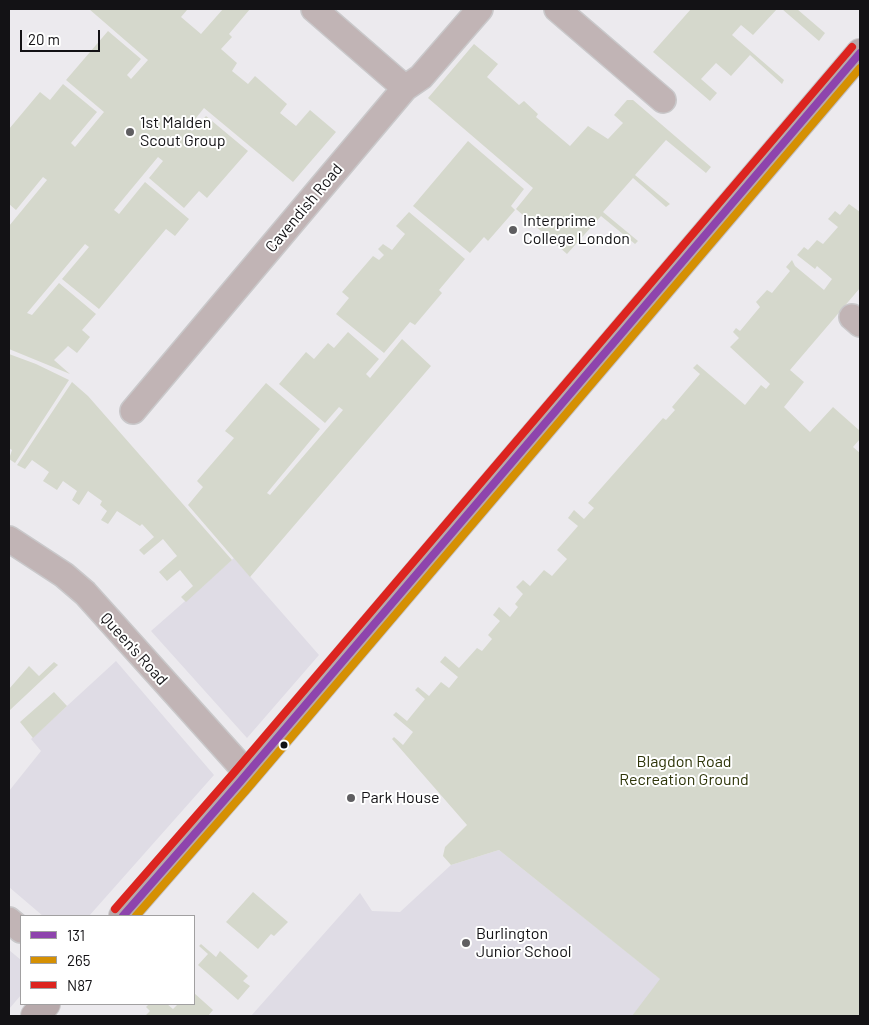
<!DOCTYPE html>
<html>
<head>
<meta charset="utf-8">
<style>
	body { margin:0 }
	#map { position:relative; width:869px; height:1025px; overflow:hidden; background:#eceaee; font-family:Barlow,sans-serif }
	canvas { display:block }
	.frame { position:absolute; inset:0; border:10px solid #131215; pointer-events:none }
	.legend { position:absolute; left:20px; top:915px; width:175px; height:90px; box-sizing:border-box; background:#fff; border:1px solid #a1a0a1; margin:0; padding:6px 9px; list-style:none; font-size:15px; color:#131215 }
	.legend li { display:flex; align-items:center; gap:10px; height:25px }
	.legend b { width:25px; border:1px solid #a1a0a1 }
	.scale { position:absolute; left:20px; top:30px; width:80px; height:22px; box-sizing:border-box; border:2px solid #131215; border-top:0; padding-left:6px; font-size:15px; line-height:18px; white-space:nowrap; color:#131215; -webkit-text-stroke:4px #fff; paint-order:stroke }
</style>
</head>
<body>
<div id="map">
<canvas width="869" height="1025"></canvas>
<div class="frame"></div>
<ul class="legend">
<li><b style="height:6px;background:#8e44ad"></b>131</li>
<li><b style="height:6px;background:#d59003"></b>265</li>
<li><b style="height:6px;background:#dc241f"></b>N87</li>
</ul>
<div class="scale">20 m</div>
</div>
<script>
const context = document.querySelector('canvas').getContext('2d');
context.lineJoin = 'round';
function paint(path, color) { context.fillStyle = color; context.fill(path, 'evenodd'); }
const poly = rows => new Path2D(rows.map(r => 'M' + r).join(''));
function stroke(path, color, width, dash) { context.strokeStyle = color; context.lineWidth = width; context.lineCap = dash ? 'butt' : 'round'; context.setLineDash(dash || []); context.stroke(path); }
function label(font, color, halo, rows, align = 'center') {
  context.font = font + ' Barlow,sans-serif'; context.lineWidth = 4; context.setLineDash([]); context.textBaseline = 'middle'; context.strokeStyle = halo; context.fillStyle = color; for (const [text, x, y, turn = 0] of rows) {
    context.save(); context.translate(x, y); context.rotate((+turn || 0) * Math.PI / 180); context.textAlign = isNaN(turn) ? turn : align; if (halo) context.strokeText(text, 0, 0); context.fillText(text, 0, 0); context.restore();
  }
}
paint(poly([
	[234,558,319,655,247,738,151,631],
	[116,661,214,775,89,916,43,916,9,887,9,791,41,751,31,739],
	[499,850,707,1016,251,1016,360,893,372,911,400,912,451,865],
	[9,950,21,960,21,995,9,1009]
]), '#dfdce5');
paint(poly([
	[89,9,185,9,187,10,181,17,201,34,223,9,250,9,229,34,232,37,221,49,237,63,232,71,248,84,255,76,287,104,280,113,296,126,310,110,336,132,293,182,204,108,188,128,192,131,206,116,248,151,207,198,199,191,184,208,149,178,163,161,158,157,114,210,119,214,145,182,189,219,175,236,166,229,99,309,62,279,89,247,85,244,27,313,32,315,59,283,96,314,82,330,90,337,77,353,68,346,54,360,70,374,9,349,9,226,47,180,43,177,16,210,9,204,9,129,40,92,50,100,63,84,97,112,71,143,75,147,104,112,66,80,108,31,141,59,127,75,131,79,148,60],
	[691,9,777,9,753,35,741,25,732,35,784,80,782,84,750,55,731,76,716,63,701,79,717,93,710,101,653,52],
	[782,9,797,9,825,33,819,41],
	[474,44,498,64,487,77,519,105,524,101,538,114,536,117,570,146,588,126,608,139,623,123,614,115,627,100,633,100,711,167,706,173,666,140,635,175,670,204,666,207,633,178,603,212,638,241,635,244,601,216,567,254,516,209,533,188,428,98],
	[468,141,524,189,511,206,515,210,488,241,484,237,470,253,413,206],
	[849,204,860,212,860,288,790,370,804,382,784,407,810,432,833,407,860,431,860,439,853,447,860,453,860,1016,632,1016,660,979,499,850,451,865,443,856,445,847,467,825,392,739,394,737,403,745,413,732,393,715,396,712,407,721,425,699,415,690,418,687,429,696,441,682,449,688,458,677,440,662,445,656,459,668,477,648,482,651,492,639,488,635,500,621,493,615,499,607,510,617,518,607,515,604,523,594,516,587,523,580,530,586,544,570,552,576,567,559,557,550,578,526,568,518,574,510,584,519,594,508,588,503,663,418,666,420,675,410,672,407,700,374,693,368,697,364,745,405,761,385,766,389,770,384,730,347,739,338,733,332,736,328,740,331,760,307,756,302,767,290,772,293,790,271,786,267,792,260,795,266,824,290,832,279,817,266,815,269,797,255,804,247,808,250,817,240,823,244,838,227,828,219,835,211,840,215],
	[409,212,465,259,439,290,442,293,415,325,410,322,384,353,336,314,349,298,342,292,373,256,379,260,384,255,378,249,383,244,392,250,405,234,396,226],
	[348,332,379,359,366,374,370,378,402,339,431,366,250,577,188,505,203,487,197,481,234,438,225,431,266,383,320,429,267,493,270,495,343,410,339,407,325,423,279,384,306,352,314,359,328,343,334,348],
	[9,354,36,364,69,380,15,463,9,459,12,450,9,448],
	[72,382,88,396,232,560,186,602,181,597,193,586,180,570,167,581,159,572,177,556,163,539,144,555,139,550,154,537,142,524,140,526,117,511,108,524,101,520,107,511,100,505,102,501,88,491,79,505,72,500,77,491,63,481,57,490,43,481,49,472,32,460,25,469,17,465],
	[54,662,58,665,10,710,9,689,29,666,39,676],
	[54,692,67,706,33,738,20,722],
	[253,892,288,922,274,936,271,934,258,949,226,922],
	[201,944,216,957,220,951,248,976,243,981,250,986,238,1000,198,965,208,954,199,946],
	[194,993,213,1010,208,1016,145,1016,150,1011,146,1007,149,1004,167,1004,173,1009,178,1004,194,1004]
]), '#d5d8cc');
const street = poly([
	[314,9,405,88],
	[557,9,663,100],
	[852,317,860,324],
	[133,411,405,88,421,77,480,9],
	[9,539,64,575,85,593,247,773],
	[9,920,21,930]
]);
const secondary = poly([
	[123,916,240,782,860,53],
	[35,1016,46,1004]
]);
stroke(street, '#c9c8ca', 28);
stroke(secondary, '#c9c8ca', 30);
stroke(street, '#c1b4b5', 25);
stroke(secondary, '#b7a9ab', 28);
stroke(poly([
	[123,916,240,782,860,53]
]), '#8e44ad', 8);
stroke(poly([
	[136,916,248,788,860,68]
]), '#d59003', 8);
stroke(poly([
	[115,909,232,775,852,47]
]), '#dc241f', 8);
for (const [x, y, r, color] of [
	[130,132,5,"#5f5e61"],
	[513,230,5,"#5f5e61"],
	[284,745,4.5,"#131215"],
	[351,798,5,"#5f5e61"],
	[466,943,5,"#5f5e61"]
]) { const dot = new Path2D(); dot.arc(x, y, r, 0, 2 * Math.PI); context.fillStyle = color; context.fill(dot); stroke(dot, '#fff', 2); }
label('16px', '#131215', '#fff', [
	["1st Malden",140,123],
	["Scout Group",140,141],
	["Interprime",523,221],
	["College London",523,239],
	["Park House",361,798],
	["Burlington",476,934],
	["Junior School",476,952]
], 'left');
label('16px', '#131215', '#fff', [
	["Cavendish Road",304,208,-50],
	["Queen's Road",134,649,48]
]);
label('16px', '#2e3509', '#fff', [
	["Blagdon Road",684,762],
	["Recreation Ground",684,780]
]);
</script>
</body>
</html>
